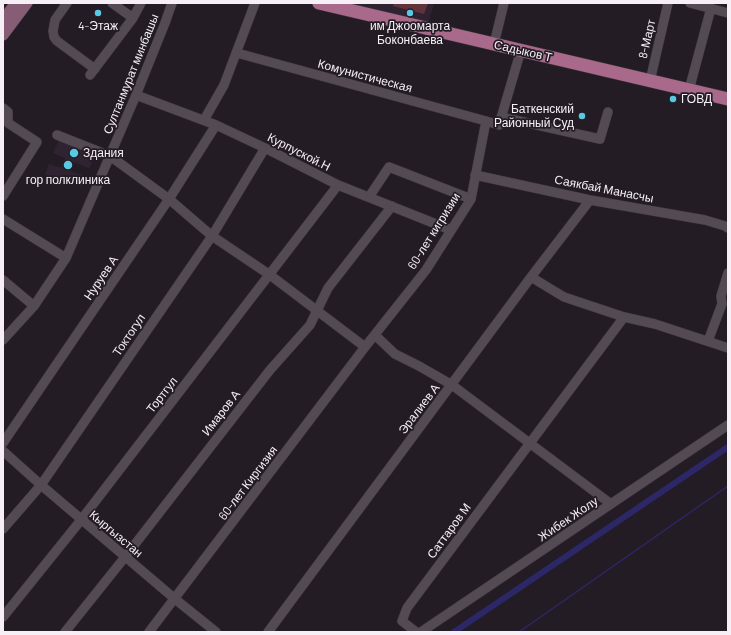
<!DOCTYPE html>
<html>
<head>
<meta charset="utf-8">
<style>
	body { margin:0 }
	#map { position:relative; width:731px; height:635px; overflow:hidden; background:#241c25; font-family:Barlow,sans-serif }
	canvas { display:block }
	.frame { position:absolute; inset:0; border:4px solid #f6f0f6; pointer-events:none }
</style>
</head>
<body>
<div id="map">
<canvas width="731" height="635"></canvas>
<div class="frame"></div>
</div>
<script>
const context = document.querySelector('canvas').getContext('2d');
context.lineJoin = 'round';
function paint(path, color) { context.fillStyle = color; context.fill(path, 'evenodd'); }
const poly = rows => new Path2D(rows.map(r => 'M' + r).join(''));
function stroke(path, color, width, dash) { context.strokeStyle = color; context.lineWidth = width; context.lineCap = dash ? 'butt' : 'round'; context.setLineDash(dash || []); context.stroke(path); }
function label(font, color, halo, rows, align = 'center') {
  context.font = font + ' Barlow,sans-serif'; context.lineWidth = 3.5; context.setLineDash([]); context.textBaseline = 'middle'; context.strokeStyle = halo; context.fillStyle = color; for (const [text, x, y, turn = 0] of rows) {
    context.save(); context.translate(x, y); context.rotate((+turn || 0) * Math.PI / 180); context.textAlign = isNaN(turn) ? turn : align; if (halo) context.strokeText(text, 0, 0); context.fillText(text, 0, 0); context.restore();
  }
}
paint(poly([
	[351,3,434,3,428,24],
	[60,138,96,154,89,168,74,162,71,171,85,176,81,187,45,175,49,164,61,168,65,158,53,153]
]), '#302331');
paint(poly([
	[394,3,428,3,424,14,393,6]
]), '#62323b');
stroke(poly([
	[519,632,728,486]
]), '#2c2868', 1.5);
stroke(poly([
	[454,632,728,447]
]), '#2c2868', 6);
const minor = poly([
	[67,3,55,20,53,31,54,37,57,41,95,69],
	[112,3,133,18],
	[690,3,728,13],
	[494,44,504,3],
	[237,53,486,121],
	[90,75,133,18,141,3],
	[650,81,668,3],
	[689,90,711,8],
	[136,95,216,125,265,148,338,185,451,230],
	[3,108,8,112,8,123,37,142,3,196],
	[501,117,600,139,608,112],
	[204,120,224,85,255,3],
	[57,135,110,156,169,199,212,236,270,275,365,347],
	[475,175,590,200,705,220,725,226,728,228],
	[369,197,389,167,471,199],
	[3,219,66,258],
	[531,277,564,297,624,317,655,324,728,348],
	[3,280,34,306],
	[375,335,395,354,419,366,452,385,611,504],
	[3,340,34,306,66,258,136,95,165,23,172,3],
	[708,341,722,304,721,296,728,273],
	[3,443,169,199,216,125],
	[3,451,41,485,175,599,216,632],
	[3,529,41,485,212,236,265,148],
	[3,617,81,520,338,185],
	[65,632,125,557,270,370,310,325,328,288,392,206],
	[149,632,365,347,426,270,471,199,486,121,499,125,521,50],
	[268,632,531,277,590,200],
	[416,632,402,621,407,608,624,317],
	[421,632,728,425]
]);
const major = poly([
	[3,20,16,3],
	[3,35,27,3]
]);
const highway = poly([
	[319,3,728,99]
]);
stroke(minor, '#403941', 10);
stroke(major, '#403941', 12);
stroke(highway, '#403941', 14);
stroke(minor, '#544a54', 9);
stroke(major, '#875d75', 11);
stroke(highway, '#a9698b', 13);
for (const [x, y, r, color] of [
	[98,13,4,"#57c9e2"],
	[410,13,4,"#57c9e2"],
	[673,99,4,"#57c9e2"],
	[582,116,4,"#57c9e2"],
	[74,153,5,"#57c9e2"],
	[68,165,5,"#57c9e2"]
]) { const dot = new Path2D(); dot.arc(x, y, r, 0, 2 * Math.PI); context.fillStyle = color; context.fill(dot); stroke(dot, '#241c25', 1.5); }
label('12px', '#f6f0f6', '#241c25', [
	["4-Этаж",98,26],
	["им Джоомарта",410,26],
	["Боконбаева",410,40],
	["ГОВД",681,99,"left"],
	["Баткенский",574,109,"right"],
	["Районный Суд",574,123,"right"],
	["Здания",83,153,"left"],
	["гор полклиника",68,180]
]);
label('12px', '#f6f0f6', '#241c25', [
	["8-Март",647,39,-77],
	["Садыков Т",523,51,13],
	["Султанмурат минбашы",131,74,-68],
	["Комунистическая",365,76,15],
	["Курпуской.Н",299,152,27],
	["Саякбай Манасчы",604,189,11],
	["60-лет кигризии",434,231,-58],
	["Нуруев А",101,278,-56],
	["Токтогул",129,335,-56],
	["Тортгул",162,395,-52],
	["Эралиев А",419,409,-53],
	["Имаров А",221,413,-52],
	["60-лет Киргизия",248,483,-53],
	["Жибек Жолу",568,519,-34],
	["Саттаров М",449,531,-54],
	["Кыргызстан",116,534,40]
]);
</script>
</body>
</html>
